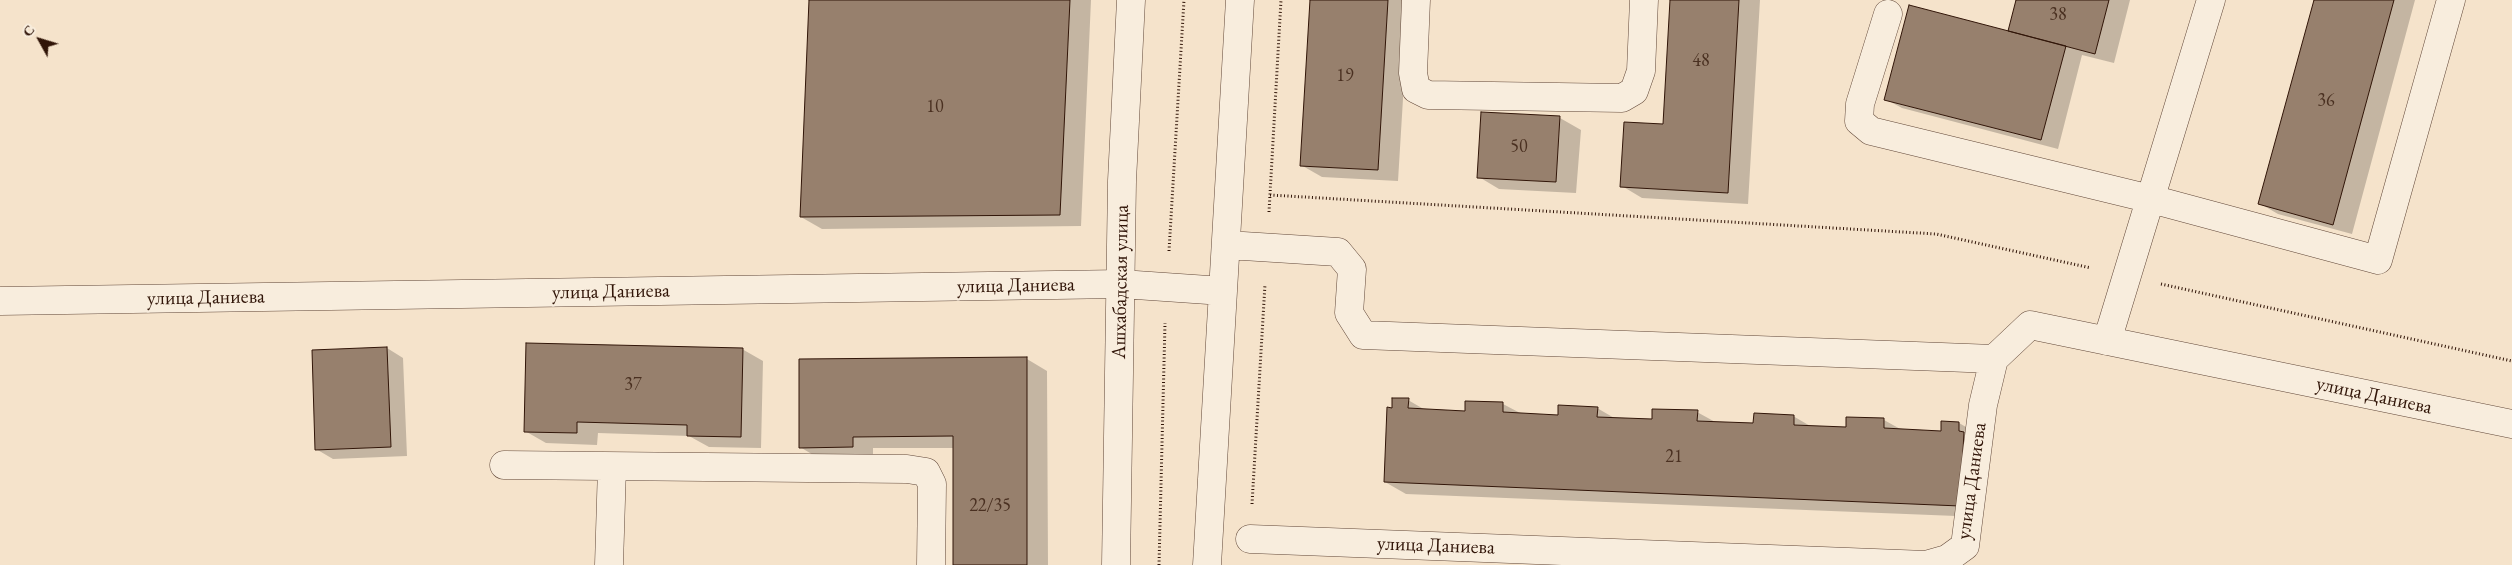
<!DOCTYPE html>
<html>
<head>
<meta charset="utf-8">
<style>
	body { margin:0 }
	#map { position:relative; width:2512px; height:565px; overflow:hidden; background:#f5e3cb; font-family:"EB Garamond",serif }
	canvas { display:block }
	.north { position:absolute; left:15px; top:15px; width:50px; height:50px; -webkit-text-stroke:4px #f8eddd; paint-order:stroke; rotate:309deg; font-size:14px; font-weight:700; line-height:20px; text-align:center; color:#311508 }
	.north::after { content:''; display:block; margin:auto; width:18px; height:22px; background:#311508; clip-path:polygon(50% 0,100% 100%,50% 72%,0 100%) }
</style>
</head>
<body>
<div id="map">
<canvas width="2512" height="565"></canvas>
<div class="north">С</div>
</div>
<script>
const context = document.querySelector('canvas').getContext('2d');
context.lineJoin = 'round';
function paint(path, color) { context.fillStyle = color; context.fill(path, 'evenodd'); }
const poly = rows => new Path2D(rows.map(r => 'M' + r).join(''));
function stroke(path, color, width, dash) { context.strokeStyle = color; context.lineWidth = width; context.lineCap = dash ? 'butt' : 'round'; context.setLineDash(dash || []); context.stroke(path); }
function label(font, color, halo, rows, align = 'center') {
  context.font = font + ' "EB Garamond",serif'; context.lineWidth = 4.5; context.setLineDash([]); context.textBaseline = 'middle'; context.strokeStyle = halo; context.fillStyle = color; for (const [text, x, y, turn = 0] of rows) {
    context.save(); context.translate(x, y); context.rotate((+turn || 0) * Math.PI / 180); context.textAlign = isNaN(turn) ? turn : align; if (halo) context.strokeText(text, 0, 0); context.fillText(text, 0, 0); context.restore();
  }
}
paint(poly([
	[811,0,1091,0,1081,226,822,229,801,217],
	[1311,0,1409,0,1398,181,1322,177,1301,165],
	[1671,0,1760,0,1748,204,1642,198,1622,186,1664,126],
	[2017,0,2130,0,2114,63,2082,55,2058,149,1902,108,1885,99,2014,34],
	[2315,0,2415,0,2352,234,2278,214,2259,203],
	[1560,118,1581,130,1576,193,1499,189,1479,177],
	[387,348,403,358,407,456,333,459,316,449],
	[742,349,763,361,761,448,709,447,689,436,598,433,597,445,546,443,525,431],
	[1027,359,1047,371,1048,565,954,565,954,448,873,448,873,459,820,459,800,447],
	[1408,400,1427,411,1466,412,1466,402,1503,404,1522,414,1559,416,1597,408,1616,419,1653,420,1697,412,1717,423,1754,424,1793,416,1812,427,1847,428,1884,420,1902,430,1942,432,1959,423,1980,435,1981,517,1406,494,1385,482,1393,409]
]), '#0003');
const building = poly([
	[809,0,1070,0,1060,215,800,217,809,0],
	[1310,0,1388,0,1378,170,1300,166,1310,0],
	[1670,0,1739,0,1728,193,1620,187,1624,122,1663,124,1670,0],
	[2016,0,2109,0,2095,54,2008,31,2016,0],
	[2314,0,2394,0,2333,225,2258,204,2314,0],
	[1909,5,2066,46,2041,140,1884,100,1909,5],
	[1481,112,1560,116,1556,182,1477,178,1481,112],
	[526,343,743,348,741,437,687,436,687,425,577,422,577,433,524,432,526,343],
	[387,347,391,447,315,450,312,350,387,347],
	[1027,357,1027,565,953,565,953,436,853,437,853,447,799,448,799,359,1027,357],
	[1392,398,1409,398,1408,408,1465,411,1465,401,1503,402,1503,412,1558,415,1558,405,1598,407,1597,417,1652,419,1652,409,1698,410,1697,421,1753,423,1754,413,1794,415,1794,425,1846,427,1846,417,1884,418,1884,428,1941,431,1941,421,1959,422,1959,431,1964,432,1960,506,1384,482,1387,407,1392,408,1392,398]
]);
paint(building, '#97806d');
stroke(building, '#311508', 1);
const minor = poly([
	[1416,0,1413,73,1416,89,1428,95,1622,98,1634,91,1641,71,1644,0],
	[1888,14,1860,104,1859,121,1871,131,2151,199,2378,260,2451,0],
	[1227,245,1338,252,1352,269,1349,313,1363,335,1994,359],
	[0,301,1121,284,1223,291],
	[2107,341,2211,0],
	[504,465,907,469,926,472,932,484,931,565],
	[1250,539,1926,565,1947,559,1965,546,1983,405,1994,359,2030,325,2512,424],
	[609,565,612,467],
	[1116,565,1122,181,1131,0],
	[1207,565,1240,0]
]);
stroke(minor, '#624839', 29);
stroke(poly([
	[1270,195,1936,234,2091,268],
	[1269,212,1281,0],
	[1169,251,1184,0],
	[2161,284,2512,361],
	[1252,504,1265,284],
	[1159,565,1165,323]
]), '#311508', 3, [1, 2.5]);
stroke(minor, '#f8eddd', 28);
label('18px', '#4a3021', null, [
	["38",2058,15],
	["48",1701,61],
	["19",1345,76],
	["36",2326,101],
	["10",935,107],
	["50",1519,147],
	["37",633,385],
	["21",1674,457],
	["22/35",990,506]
]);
label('20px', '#311508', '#f8eddd', [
	["Ашхабадская улица",1121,282,-89],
	["улица Даниева",1016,286,-1],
	["улица Даниева",611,292,-1],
	["улица Даниева",206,298,-1],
	["улица Даниева",2374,396,12],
	["улица Даниева",1972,481,-82],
	["улица Даниева",1436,546,2]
]);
</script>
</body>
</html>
